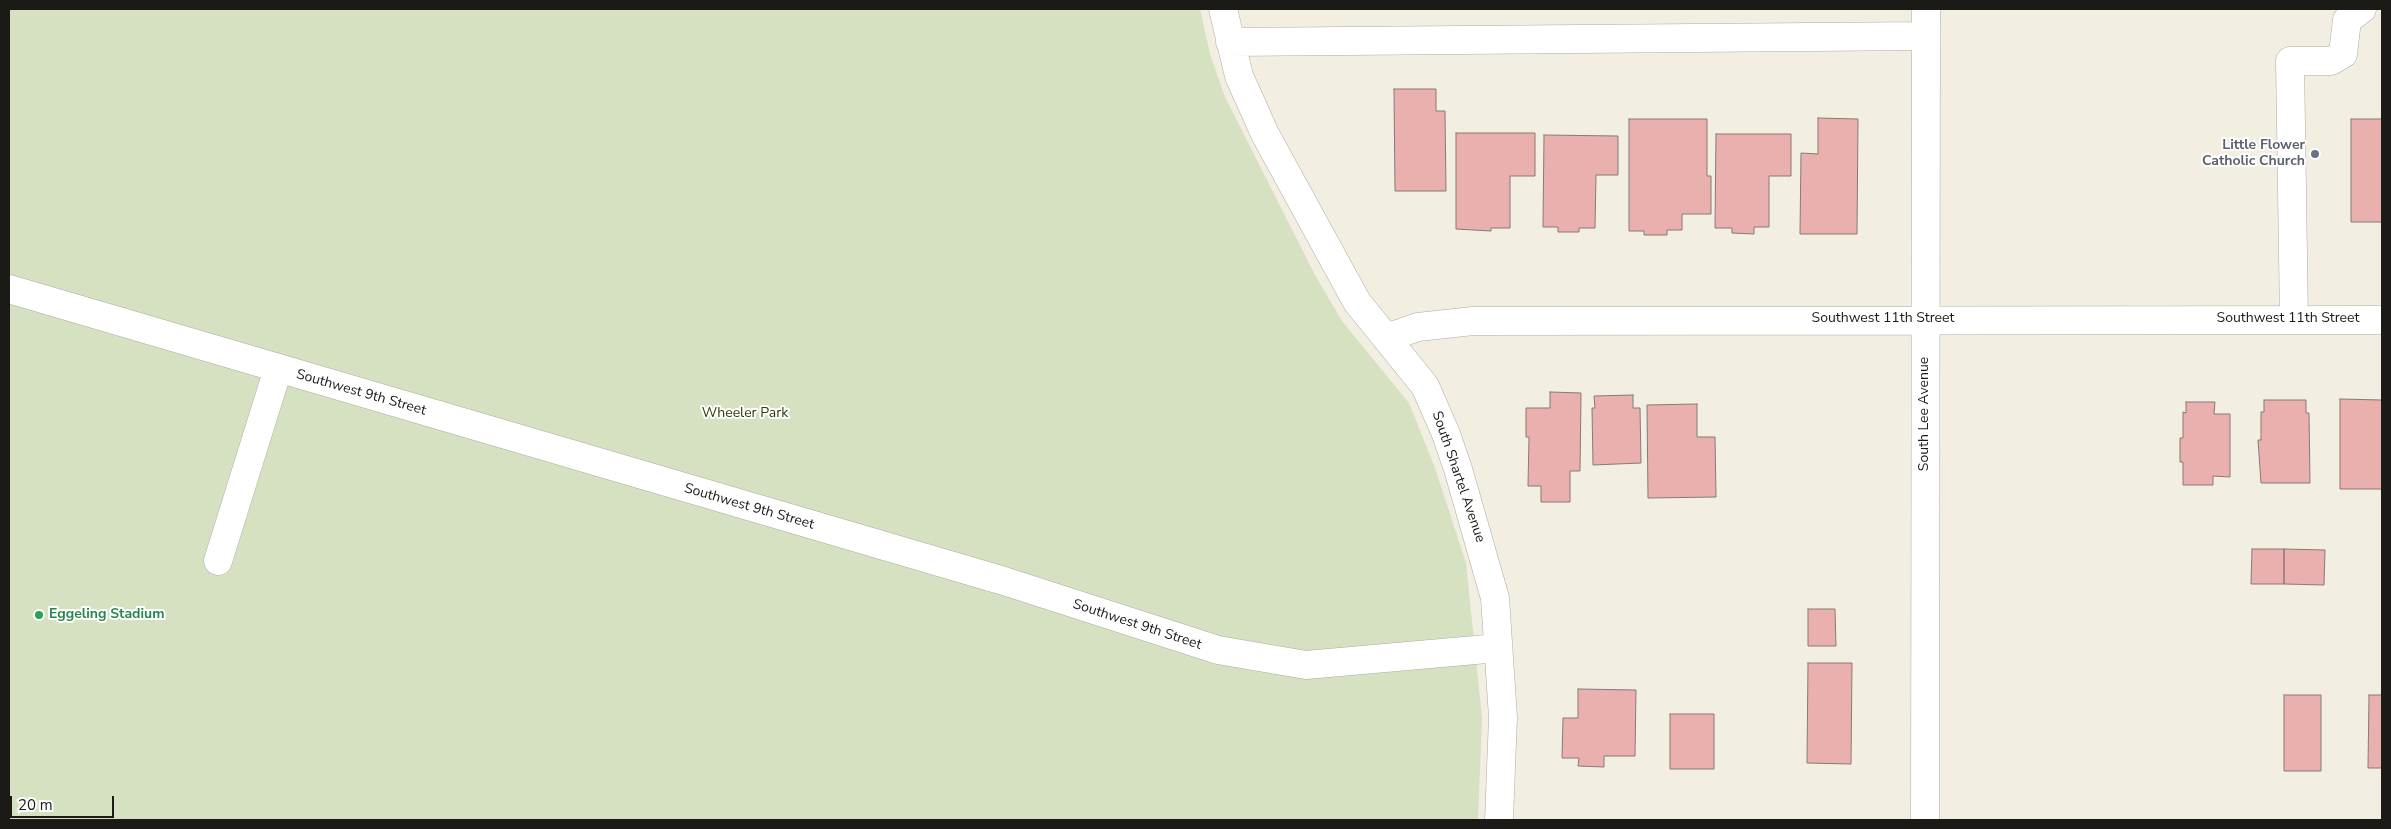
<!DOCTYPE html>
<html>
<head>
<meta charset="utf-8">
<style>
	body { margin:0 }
	#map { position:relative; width:2391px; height:829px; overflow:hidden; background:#f2eee2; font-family:"Nunito Sans",sans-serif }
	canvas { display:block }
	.frame { position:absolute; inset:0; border:10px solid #1c1a16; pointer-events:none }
	.scale { position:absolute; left:10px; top:796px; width:104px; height:22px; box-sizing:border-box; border:2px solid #1c1a16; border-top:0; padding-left:6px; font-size:15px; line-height:18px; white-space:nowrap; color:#1c1a16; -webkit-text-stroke:4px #fff; paint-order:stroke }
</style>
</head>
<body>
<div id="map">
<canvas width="2391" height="829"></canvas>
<div class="frame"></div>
<div class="scale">20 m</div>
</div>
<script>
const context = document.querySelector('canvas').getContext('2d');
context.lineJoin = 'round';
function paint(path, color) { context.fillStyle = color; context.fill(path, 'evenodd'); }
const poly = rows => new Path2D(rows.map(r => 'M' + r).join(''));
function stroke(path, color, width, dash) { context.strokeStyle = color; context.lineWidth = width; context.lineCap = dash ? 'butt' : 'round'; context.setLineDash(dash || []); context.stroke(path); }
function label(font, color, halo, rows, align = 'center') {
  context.font = font + ' "Nunito Sans",sans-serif'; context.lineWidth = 4; context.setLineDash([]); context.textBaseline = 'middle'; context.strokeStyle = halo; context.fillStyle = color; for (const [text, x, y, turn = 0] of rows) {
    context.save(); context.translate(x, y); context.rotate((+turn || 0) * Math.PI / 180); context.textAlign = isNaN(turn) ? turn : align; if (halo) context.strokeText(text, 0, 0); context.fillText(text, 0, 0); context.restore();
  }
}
paint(poly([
	[9,9,1200,9,1210,54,1225,97,1315,275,1342,321,1409,403,1435,468,1466,563,1482,718,1478,820,9,820]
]), '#d5e1c1');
const building = poly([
	[1394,89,1436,89,1436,111,1445,111,1446,191,1395,191,1394,89],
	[1818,118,1858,119,1857,234,1800,234,1801,153,1818,154,1818,118],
	[1629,119,1707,119,1707,176,1711,176,1711,214,1682,214,1682,230,1667,230,1667,235,1644,235,1644,231,1629,231,1629,119],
	[2351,119,2382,119,2382,222,2351,222,2351,119],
	[1456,133,1535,133,1535,176,1510,176,1510,228,1491,228,1491,231,1456,229,1456,133],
	[1716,134,1791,134,1791,176,1769,176,1769,227,1754,227,1754,234,1732,233,1732,228,1715,228,1716,134],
	[1544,135,1618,136,1618,175,1596,175,1595,228,1579,228,1579,232,1558,232,1558,227,1543,227,1544,135],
	[1550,392,1581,393,1580,471,1570,471,1570,502,1541,502,1541,486,1528,486,1529,437,1526,437,1526,408,1550,408,1550,392],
	[1633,395,1633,408,1640,408,1641,463,1593,465,1592,408,1595,408,1594,396,1633,395],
	[2340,399,2382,400,2382,489,2340,489,2340,399],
	[2264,400,2306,400,2306,413,2309,413,2310,483,2261,483,2258,440,2261,440,2261,412,2264,412,2264,400],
	[2186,402,2215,402,2214,414,2230,414,2230,477,2213,476,2213,485,2183,485,2183,462,2180,462,2180,438,2183,438,2183,412,2186,413,2186,402],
	[1697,404,1697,437,1715,437,1716,497,1648,498,1647,405,1697,404],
	[2252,549,2284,549,2284,584,2251,584,2252,549],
	[2284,549,2325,550,2324,585,2284,584,2284,549],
	[1808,609,1835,609,1836,646,1808,646,1808,609],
	[1808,663,1852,663,1851,764,1807,763,1808,663],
	[1578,689,1636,690,1635,756,1604,756,1604,767,1578,766,1579,758,1562,758,1563,718,1578,718,1578,689],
	[2284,695,2321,695,2321,771,2284,771,2284,695],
	[2369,695,2382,695,2382,768,2368,768,2369,695],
	[1670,714,1714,714,1714,769,1670,769,1670,714]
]);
paint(building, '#eab0ad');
stroke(building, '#877978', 1);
const minor = poly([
	[1223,9,1239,76,1265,134,1357,302,1425,386,1446,434,1458,469,1495,598,1503,717,1499,820],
	[1230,42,1926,36],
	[9,289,1004,581,1218,650,1306,665,1498,648],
	[2294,320,2290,61,2331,61,2343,54,2347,20,2362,9],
	[1386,338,1418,327,1473,321,2382,320],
	[218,561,278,369],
	[1925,820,1926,9]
]);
stroke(minor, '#afaba0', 29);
stroke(minor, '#fff', 28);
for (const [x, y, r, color] of [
	[2315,154,5,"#6b7280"],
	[39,615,5,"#2e9e5b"]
]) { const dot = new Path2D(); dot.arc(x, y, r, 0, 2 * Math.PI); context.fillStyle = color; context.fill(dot); stroke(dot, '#fff', 2); }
label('bold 14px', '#5b616d', '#fff', [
	["Little Flower",2305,146],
	["Catholic Church",2305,162]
], 'right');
label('14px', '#1c1a16', '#fff', [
	["Southwest 11th Street",1883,319],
	["Southwest 11th Street",2288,319],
	["Southwest 9th Street",361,393,16],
	["South Lee Avenue",1925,414,-90],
	["South Shartel Avenue",1458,477,71],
	["Southwest 9th Street",749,507,16],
	["Southwest 9th Street",1137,625,18]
]);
label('14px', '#303f07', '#fff', [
	["Wheeler Park",745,414]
]);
label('bold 14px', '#27864d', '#fff', [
	["Eggeling Stadium",49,615]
], 'left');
</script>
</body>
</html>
